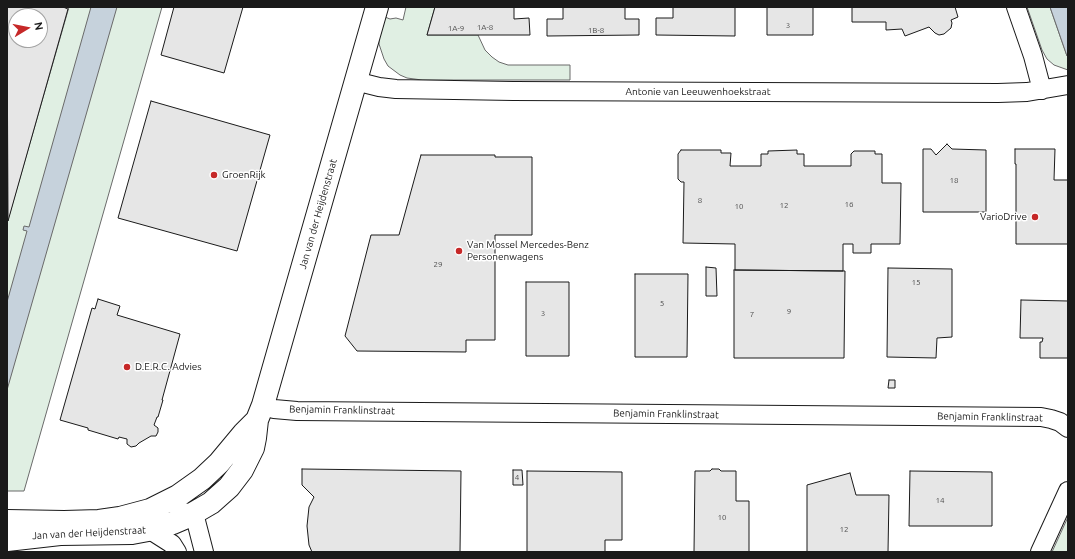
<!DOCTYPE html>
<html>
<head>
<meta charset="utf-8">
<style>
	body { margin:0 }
	#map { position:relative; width:1075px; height:559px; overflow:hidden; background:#fff; font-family:Ubuntu,sans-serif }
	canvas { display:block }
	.frame { position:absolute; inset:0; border:8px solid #1a1a1a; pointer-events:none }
	.north { position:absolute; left:8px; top:8px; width:40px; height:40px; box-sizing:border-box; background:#fff; border:1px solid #a3a3a3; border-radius:50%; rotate:80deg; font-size:11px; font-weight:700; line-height:16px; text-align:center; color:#1a1a1a }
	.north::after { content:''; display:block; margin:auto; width:14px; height:18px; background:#c62828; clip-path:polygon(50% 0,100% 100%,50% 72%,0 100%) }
</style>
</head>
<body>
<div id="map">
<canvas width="1075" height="559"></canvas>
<div class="frame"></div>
<div class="north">N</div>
</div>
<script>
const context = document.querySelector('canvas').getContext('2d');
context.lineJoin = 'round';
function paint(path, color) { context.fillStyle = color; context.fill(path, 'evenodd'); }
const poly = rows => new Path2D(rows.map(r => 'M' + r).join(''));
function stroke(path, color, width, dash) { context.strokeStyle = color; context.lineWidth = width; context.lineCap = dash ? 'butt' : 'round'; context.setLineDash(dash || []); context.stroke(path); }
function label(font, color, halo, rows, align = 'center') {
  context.font = font + ' Ubuntu,sans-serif'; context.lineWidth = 3; context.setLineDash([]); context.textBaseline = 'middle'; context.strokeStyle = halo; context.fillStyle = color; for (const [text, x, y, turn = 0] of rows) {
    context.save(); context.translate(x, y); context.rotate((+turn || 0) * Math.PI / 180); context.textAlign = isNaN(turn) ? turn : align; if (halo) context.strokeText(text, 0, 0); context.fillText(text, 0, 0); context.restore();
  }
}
const green = poly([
	[69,7,162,7,24,491,7,491,7,223,69,7],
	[406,7,435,7,427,35,478,35,485,50,492,57,499,62,508,65,570,65,570,80,422,80,407,78,400,75,388,66,384,59,379,44,379,37,385,17,390,19,396,18,403,20,406,7],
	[1027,7,1050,7,1067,56,1068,56,1068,70,1054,65,1047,59,1042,50,1027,7],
	[1068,517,1068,552,1052,552,1068,517]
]);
paint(green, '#e0efe3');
stroke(green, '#6a6a6a', 1);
const water = poly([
	[91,7,117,7,7,390,7,302,27,231,23,230,24,226,29,227,91,7],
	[1050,7,1068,7,1068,56,1067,56,1050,7]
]);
paint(water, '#c6d2dc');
stroke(water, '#6a6a6a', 1);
const building = poly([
	[7,7,63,7,68,9,8,221,7,7],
	[16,16,40,16,40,40,16,40,16,16],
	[174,7,243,7,224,73,161,55,174,7],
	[435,7,514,7,514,19,529,18,530,35,427,35,435,7],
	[563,7,625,7,625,19,639,19,639,35,547,36,547,19,563,19,563,7],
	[673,7,735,7,735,36,656,35,656,18,673,18,673,7],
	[767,7,813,7,813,35,767,35,767,7],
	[852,7,955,7,958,17,951,20,952,23,951,28,944,34,939,35,935,33,929,27,905,36,902,29,886,30,886,22,852,22,852,7],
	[151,101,270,135,237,251,118,218,151,101],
	[947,144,952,149,986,150,986,212,923,212,923,149,931,149,936,155,947,144],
	[1015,149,1055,149,1054,180,1068,180,1068,244,1016,244,1016,164,1015,164,1015,149],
	[681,150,721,150,721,153,731,153,730,166,761,166,761,154,768,154,768,151,797,150,797,154,804,154,804,166,851,166,851,154,854,151,875,151,875,154,882,154,882,183,901,183,900,244,871,244,871,253,853,253,853,244,843,244,843,271,735,270,735,244,683,243,684,182,681,182,678,179,678,154,681,150],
	[421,155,495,155,495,157,532,157,532,235,495,235,495,340,466,340,466,352,357,351,345,336,371,235,399,235,421,155],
	[706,267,716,268,717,296,706,296,706,267],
	[888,268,952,269,952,337,937,338,936,358,887,357,888,268],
	[734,270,845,271,844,358,734,358,734,270],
	[635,274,688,274,687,357,635,357,635,274],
	[526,282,569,282,569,356,526,356,526,282],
	[98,299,120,306,117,315,180,334,162,400,163,400,158,417,157,417,154,425,158,428,158,432,156,436,151,436,139,443,136,446,131,447,127,444,127,439,119,437,118,439,88,430,88,428,60,420,92,308,95,309,98,299],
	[1021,300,1068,301,1068,358,1040,358,1040,342,1042,342,1043,338,1020,338,1021,300],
	[889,380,895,380,895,388,888,388,889,380],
	[302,469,461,471,460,552,312,552,309,545,307,526,309,507,314,497,302,485,302,469],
	[712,469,719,469,721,471,736,471,736,501,749,501,749,552,694,552,695,471,710,471,712,469],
	[513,470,522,470,523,485,513,485,513,470],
	[527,471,622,472,622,540,605,540,605,552,527,552,527,471],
	[910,471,992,472,992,526,909,526,910,471],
	[850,473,856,495,889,495,888,552,807,552,807,485,850,473]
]);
paint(building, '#e6e6e6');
stroke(building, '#1a1a1a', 1);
const street = poly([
	[1016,7,1033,56,1042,90],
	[355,81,379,87,396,89,513,91,998,93,1027,92,1068,85],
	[263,405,274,409,297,411,1041,417,1051,419,1060,422,1068,428],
	[179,511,192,514,196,521,204,552],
	[150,530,172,544,177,552],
	[1040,552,1068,491]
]);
const secondary = poly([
	[7,521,64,522,99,521,120,518,150,510,178,496,202,479,219,463,244,433,257,420],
	[7,540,60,534,132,533,159,528,173,523,187,517,211,503,229,487,242,470,253,448,255,438,257,420,263,405,295,293,377,7]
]);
stroke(street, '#1a1a1a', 20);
stroke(secondary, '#1a1a1a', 24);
stroke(street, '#fff', 18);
stroke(secondary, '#fff', 22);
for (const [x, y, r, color] of [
	[214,175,4,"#c62828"],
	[1035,217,4,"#c62828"],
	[459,251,4,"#c62828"],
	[127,367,4,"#c62828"]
]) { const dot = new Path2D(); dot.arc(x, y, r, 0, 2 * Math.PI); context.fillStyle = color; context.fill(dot); stroke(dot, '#fff', 1.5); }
label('8px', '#4d4d4d', null, [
	["3",788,25],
	["1A-8",485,27],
	["1A-9",456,28],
	["1B-8",596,30],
	["18",954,180],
	["8",700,200],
	["16",849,204],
	["12",784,205],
	["10",739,206],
	["29",438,264],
	["15",916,282],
	["5",662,303],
	["9",789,311],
	["3",543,313],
	["7",752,314],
	["4",517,477],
	["14",940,500],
	["10",722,517],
	["12",844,529]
]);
label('10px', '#1a1a1a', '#fff', [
	["Antonie van Leeuwenhoekstraat",698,92],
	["Jan van der Heijdenstraat",318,214,-74],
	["Benjamin Franklinstraat",342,410,1],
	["Benjamin Franklinstraat",666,414,1],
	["Benjamin Franklinstraat",990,417,1],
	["Jan van der Heijdenstraat",89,533,-3]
]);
label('10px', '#1a1a1a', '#fff', [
	["GroenRijk",222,175],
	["VarioDrive",1027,217,"right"],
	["Van Mossel Mercedes-Benz",467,245],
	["Personenwagens",467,257],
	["D.E.R.C. Advies",135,367]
], 'left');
</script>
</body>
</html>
